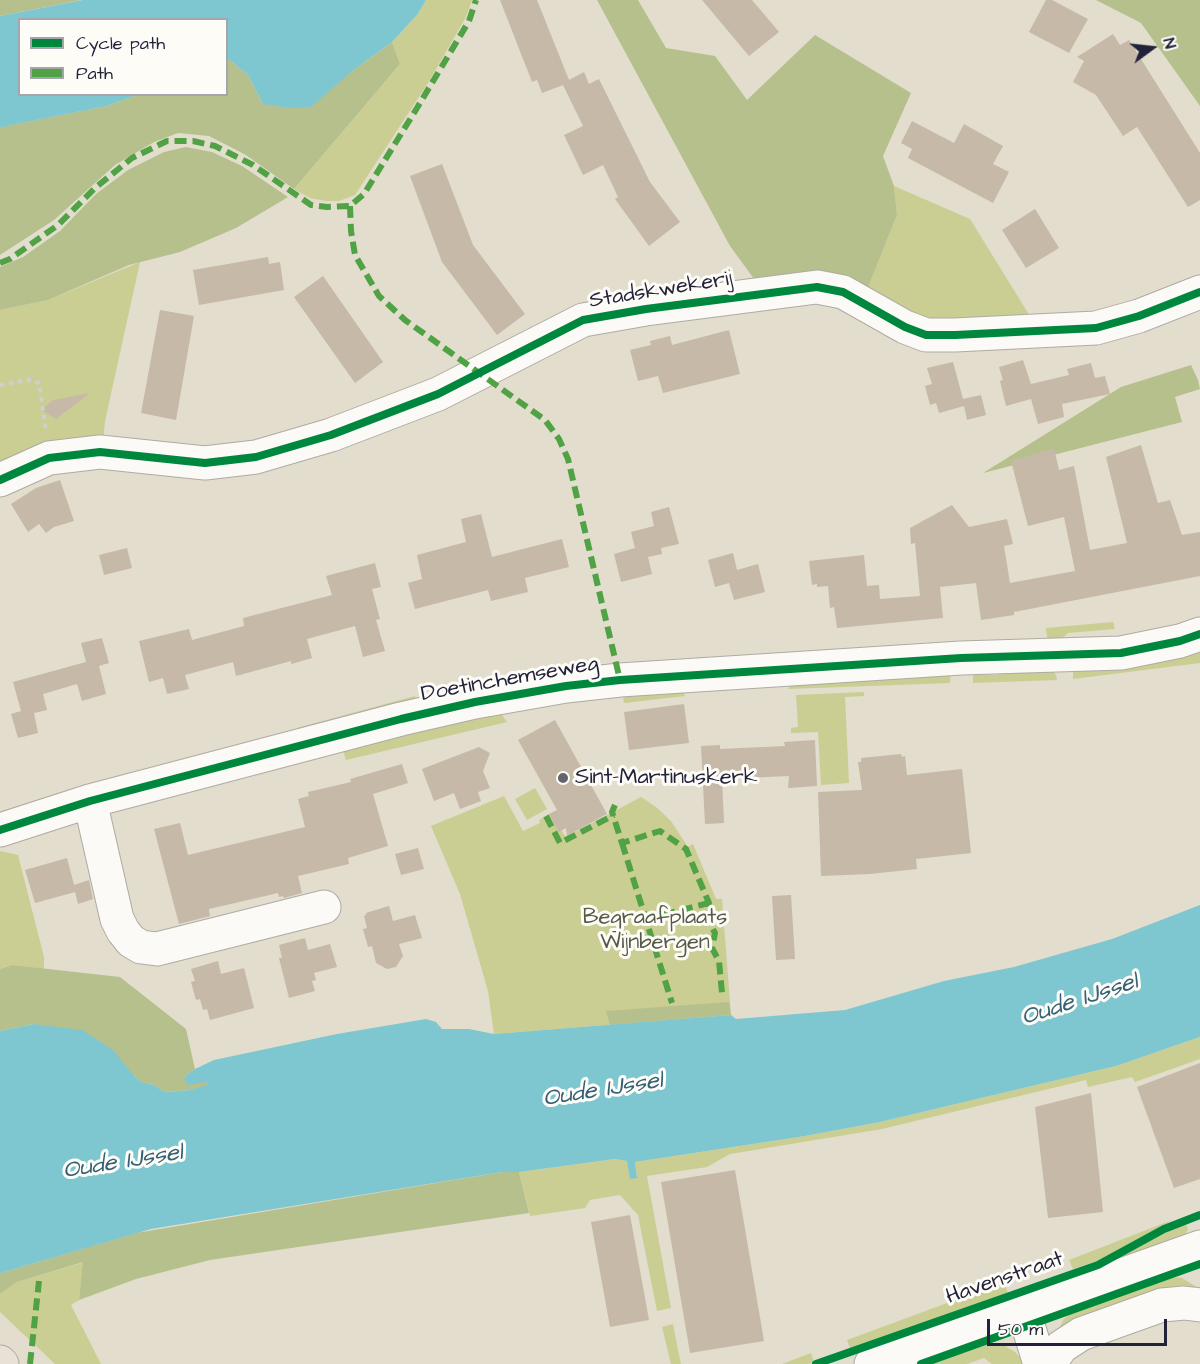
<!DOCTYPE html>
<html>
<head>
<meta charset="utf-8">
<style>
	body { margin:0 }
	#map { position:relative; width:1200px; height:1364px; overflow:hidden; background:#e2ddcc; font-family:"Architects Daughter",sans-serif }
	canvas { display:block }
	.legend { position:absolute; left:18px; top:18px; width:210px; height:78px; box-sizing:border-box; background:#fdfcf7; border:2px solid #a5a5ac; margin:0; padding:8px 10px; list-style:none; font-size:18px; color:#22223b }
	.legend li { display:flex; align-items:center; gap:12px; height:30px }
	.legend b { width:30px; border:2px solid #a5a5ac }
	.north { position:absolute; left:1122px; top:18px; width:60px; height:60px; -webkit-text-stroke:4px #fdfcf7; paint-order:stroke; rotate:75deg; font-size:16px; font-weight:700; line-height:24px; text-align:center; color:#22223b }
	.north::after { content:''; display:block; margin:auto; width:21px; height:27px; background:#22223b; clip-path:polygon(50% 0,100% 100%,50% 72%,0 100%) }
	.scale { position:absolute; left:987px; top:1319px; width:180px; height:27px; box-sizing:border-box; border:3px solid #22223b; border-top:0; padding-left:8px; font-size:18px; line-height:21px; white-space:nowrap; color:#22223b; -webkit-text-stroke:4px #fdfcf7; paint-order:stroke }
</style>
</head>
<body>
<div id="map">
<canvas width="1200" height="1364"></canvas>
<ul class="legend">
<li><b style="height:8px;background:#00873e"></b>Cycle path</li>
<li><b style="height:8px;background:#50a245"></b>Path</li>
</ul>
<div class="north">N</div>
<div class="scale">50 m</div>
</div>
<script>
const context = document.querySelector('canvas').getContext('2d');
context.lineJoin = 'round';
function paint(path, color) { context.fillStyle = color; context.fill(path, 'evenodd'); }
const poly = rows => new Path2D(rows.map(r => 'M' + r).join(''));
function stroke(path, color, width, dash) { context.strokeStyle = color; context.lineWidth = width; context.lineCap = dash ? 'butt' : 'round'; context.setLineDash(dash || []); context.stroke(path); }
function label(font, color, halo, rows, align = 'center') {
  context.font = font + ' "Architects Daughter",sans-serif'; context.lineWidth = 6; context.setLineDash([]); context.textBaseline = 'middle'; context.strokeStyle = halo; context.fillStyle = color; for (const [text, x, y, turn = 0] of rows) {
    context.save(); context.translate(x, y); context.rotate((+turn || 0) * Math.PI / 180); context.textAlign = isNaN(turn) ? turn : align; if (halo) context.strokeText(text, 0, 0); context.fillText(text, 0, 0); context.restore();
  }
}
paint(poly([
	[426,0,472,0,466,17,428,83,355,195,339,201,326,201,310,198,294,189,400,64,392,42,417,15],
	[894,186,970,219,1033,321,921,319,867,290,897,215],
	[140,262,105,421,103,443,0,470,0,310,48,300],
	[1113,622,1115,629,1068,633,1057,643,1048,644,1046,628],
	[1200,643,1200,663,1073,679,1073,669],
	[1047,665,1056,675,1057,680,973,683,973,675,998,675,1006,667],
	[951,668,950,683,788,689,793,679],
	[679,686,685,696,624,703,623,696],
	[864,692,864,696,845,697,849,783,821,785,818,732,791,733,791,728,798,727,796,695],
	[415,696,417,704,299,735,297,728],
	[498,709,507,722,346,760,342,747],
	[535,788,547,809,527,820,515,799],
	[504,796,523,831,540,823,539,820,549,814,566,837,641,797,656,807,671,821,688,847,693,844,716,899,722,899,731,1015,494,1034,488,991,460,894,431,826],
	[0,851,18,855,44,957,44,969,12,965,0,969],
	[1200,1037,1200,1059,1135,1082,1132,1077,1088,1087,1086,1080,882,1129,730,1154,707,1167,647,1176,671,1308,657,1311,638,1215,620,1195,590,1200,585,1208,530,1216,519,1172,615,1159,628,1161,630,1178,637,1178,635,1162,805,1136,880,1122,1116,1066],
	[1172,1220,1102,1259,1073,1269,1069,1260],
	[1186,1224,1188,1229,1184,1238,1102,1267,1169,1231],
	[84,1262,79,1300,71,1305,101,1364,55,1364,0,1312,0,1294,17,1282],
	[1172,1277,1182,1278,1200,1289,1057,1332,1064,1319,1072,1313],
	[1004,1282,1008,1293,850,1349,847,1340],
	[673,1324,679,1355,681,1364,671,1364,662,1327],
	[986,1344,1002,1344,1015,1352,1026,1364,992,1364,984,1358,967,1364,931,1364],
	[811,1353,814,1362,808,1364,782,1364]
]), '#cace93');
paint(poly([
	[0,0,82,0,0,16],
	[597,0,638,0,666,48,715,56,747,100,815,35,911,93,883,156,894,186,897,215,867,290,757,283,730,246],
	[1096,0,1200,0,1200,106,1141,23],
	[392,42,400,64,294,189,246,155,209,136,178,133,154,142,115,165,54,220,0,255,0,128,5,126,107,106,137,95,226,94,227,58,248,75,263,104,351,72],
	[186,147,212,152,242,166,288,197,236,228,180,252,129,265,48,300,0,310,0,267,23,257,60,231,96,194,128,170,164,152],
	[1191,365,1198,380,1200,389,1175,397,1182,422,983,473,1121,387],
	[12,965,120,977,186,1029,195,1069,184,1077,206,1082,209,1086,190,1090,165,1092,154,1085,142,1082,134,1076,33,1024,0,1031,0,969],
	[729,1002,731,1015,610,1025,606,1011],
	[502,1172,519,1172,529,1213,210,1260,136,1279,79,1300,83,1262,17,1282,0,1294,0,1273,136,1233]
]), '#b5c08d');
paint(poly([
	[83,0,426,0,417,15,392,42,351,72,311,107,289,108,263,104,248,75,227,58,226,20,20,20,20,94,137,95,107,106,6,126,0,128,0,16],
	[1200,905,1200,1037,1116,1066,880,1122,805,1136,635,1162,637,1178,630,1179,627,1161,615,1159,519,1172,502,1172,151,1229,0,1273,0,1031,33,1024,82,1030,113,1050,134,1076,142,1082,154,1085,165,1092,190,1090,208,1085,206,1082,188,1085,184,1077,195,1069,214,1060,337,1034,426,1019,436,1022,442,1029,469,1029,494,1034,731,1015,736,1019,845,1010,944,981,1014,967,1112,939]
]), '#7fc7d0');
paint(poly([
	[500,0,537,0,569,80,584,72,589,84,599,79,650,182,680,222,649,246,615,199,618,197,603,165,583,175,564,135,583,126,563,85,542,93,537,80,532,82],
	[702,0,752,0,779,32,749,56],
	[1046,0,1052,0,1088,19,1069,53,1029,32],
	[1113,34,1120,45,1129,40,1200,153,1200,200,1188,207,1137,127,1123,136,1096,95,1073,82,1084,61,1077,57],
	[912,121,954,143,964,124,1003,146,993,164,1009,172,993,203,908,158,912,149,901,143],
	[442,164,473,245,525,314,497,335,442,262,410,176],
	[1035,209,1059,248,1026,268,1002,230],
	[268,257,269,264,280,262,284,290,199,305,193,270],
	[323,276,383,362,355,383,294,297],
	[160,310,194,316,176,420,141,413],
	[729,330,740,374,663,393,658,376,638,381,630,350,651,345,650,341,670,336,672,345],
	[1023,360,1031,384,1069,375,1067,369,1091,363,1095,378,1105,376,1110,394,1062,404,1064,417,1038,424,1031,399,1006,406,1000,381,1003,380,999,367],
	[953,362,963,399,981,395,986,415,967,420,964,406,939,413,936,403,930,405,925,386,932,384,927,368],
	[90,393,56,419,41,410,53,400],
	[1141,445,1158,503,1170,500,1182,535,1200,532,1200,576,1014,612,1014,615,981,620,976,583,940,587,943,618,837,628,834,607,830,608,828,586,817,587,817,584,812,585,809,561,864,555,867,586,879,585,880,599,920,596,915,543,911,544,910,528,952,505,969,527,1007,519,1013,544,1004,546,1010,583,1075,571,1064,517,1028,526,1011,461,1054,448,1059,470,1074,466,1090,550,1127,543,1106,457],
	[60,480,74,521,54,527,46,533,39,524,28,532,11,504,36,488],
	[669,507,679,544,661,548,662,554,648,557,652,574,621,582,614,554,635,548,631,532,654,526,651,512],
	[481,514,492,557,562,539,569,567,525,578,528,592,491,601,488,590,415,609,408,583,422,579,417,555,466,542,461,519],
	[127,548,132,568,104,575,99,555],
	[733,553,737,570,758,564,765,592,734,600,729,583,715,587,708,560],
	[375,563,381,587,372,589,380,619,376,620,385,651,363,657,355,626,307,639,312,658,291,664,291,661,236,676,233,662,185,675,189,689,167,694,163,678,149,682,139,641,189,629,192,640,244,626,243,618,332,595,326,576],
	[102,638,109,663,99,666,106,694,82,701,77,684,43,694,47,710,34,713,38,733,18,738,11,714,21,711,13,682,86,662,81,643],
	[684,704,689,743,629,750,624,712],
	[555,720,607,814,567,836,566,828,559,832,549,814,557,810,518,740],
	[815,740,817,786,788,788,789,776,722,779,724,823,705,824,701,746,720,745,720,749,785,746,784,742],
	[479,747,490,753,483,771,490,788,478,792,481,801,460,809,454,793,434,801,422,769],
	[901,754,902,757,905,756,907,775,962,769,971,853,916,859,917,869,870,874,821,876,818,792,862,790,858,762,861,762,861,758],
	[402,764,408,783,373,794,388,846,348,858,349,864,298,876,302,893,284,898,283,896,279,897,278,893,209,909,210,916,179,924,154,829,180,823,188,855,305,827,298,799,309,796,308,792,351,782,350,779],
	[418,848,424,869,401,875,395,854],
	[67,858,74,885,89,880,93,899,78,904,75,892,35,903,25,870],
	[791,895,795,959,776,960,772,896],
	[389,906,393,921,415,915,422,938,399,944,403,956,396,967,387,969,376,963,372,946,368,947,363,929,367,928,364,916,366,915,366,913],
	[305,938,308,950,330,944,337,967,314,973,316,980,312,981,315,991,289,998,279,958,282,958,279,945],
	[218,961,221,974,244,968,254,1008,210,1020,207,1009,203,1010,200,999,196,1000,191,982,195,981,191,969],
	[1200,1063,1200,1179,1174,1188,1137,1087],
	[1091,1093,1103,1212,1048,1218,1035,1107],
	[735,1170,764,1341,690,1353,661,1182],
	[630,1215,649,1320,610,1327,591,1222]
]), '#c6b9a8');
const minor = poly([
	[0,480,49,458,100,452,205,463,256,457,331,435,438,394,583,320,646,309,817,287,843,292,905,327,926,335,955,335,1096,328,1139,316,1200,292],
	[90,801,117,919,123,931,131,941,141,947,157,949,324,907],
	[0,830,90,801,401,719,475,702,566,686,620,680,961,658,1121,653,1180,641,1200,634],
	[1023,1309,1040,1364],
	[871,1364,1200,1247],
	[1050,1364,1061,1347,1081,1334,1162,1305,1184,1303,1200,1305]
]);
const major = poly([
	[0,1362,2,1364]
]);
stroke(minor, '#aeaba3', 35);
stroke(major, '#aeaba3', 35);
stroke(poly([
	[0,385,28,380,39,383,46,432]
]), '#d1cfcc', 4, [4.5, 4.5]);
stroke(minor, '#fbfaf7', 33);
stroke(major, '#eae1d6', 33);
stroke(poly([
	[350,206,351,231,355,255,379,296,405,320,545,420,559,439,568,459,620,680],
	[0,263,10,259,58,225,95,188,132,158,167,141,193,141,215,146,253,165,311,205,327,207,350,206,364,194,417,108,469,21,476,0],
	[615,805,612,812,622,843,660,831,686,849,709,903,707,918,715,933,712,948,719,961,722,993],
	[546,816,560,843,614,815],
	[622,843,672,1003],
	[646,919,709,903],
	[30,1364,39,1281]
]), '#50a245', 6, [12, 6]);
stroke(poly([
	[0,480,49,458,100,452,205,463,256,457,331,435,438,394,583,320,646,309,817,287,843,292,905,327,926,335,955,335,1096,328,1139,316,1200,292],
	[0,830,90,801,401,719,475,702,566,686,620,680,961,658,1121,653,1180,641,1200,634],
	[816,1364,1098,1265,1164,1229,1200,1215],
	[921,1364,1200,1264]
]), '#00873e', 8);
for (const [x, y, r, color] of [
	[563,778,6,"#65636e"]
]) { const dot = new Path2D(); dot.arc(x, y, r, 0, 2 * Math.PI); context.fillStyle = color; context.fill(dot); stroke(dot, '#fdfcf7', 2); }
label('22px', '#22223b', '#fdfcf7', [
	["Stadskwekerij",661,291,-9],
	["Doetinchemseweg",510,680,-10],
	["Havenstraat",1005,1279,-19]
]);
label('22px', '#22223b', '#fdfcf7', [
	["Sint-Martinuskerk",575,778]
], 'left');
label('22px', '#565a49', '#fdfcf7', [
	["Begraafplaats",655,918],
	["Wijnbergen",655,943]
]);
label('italic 24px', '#366077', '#fdfcf7', [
	["Oude IJssel",1080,1001,-18],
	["Oude IJssel",603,1091,-9],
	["Oude IJssel",123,1163,-9]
]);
</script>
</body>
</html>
